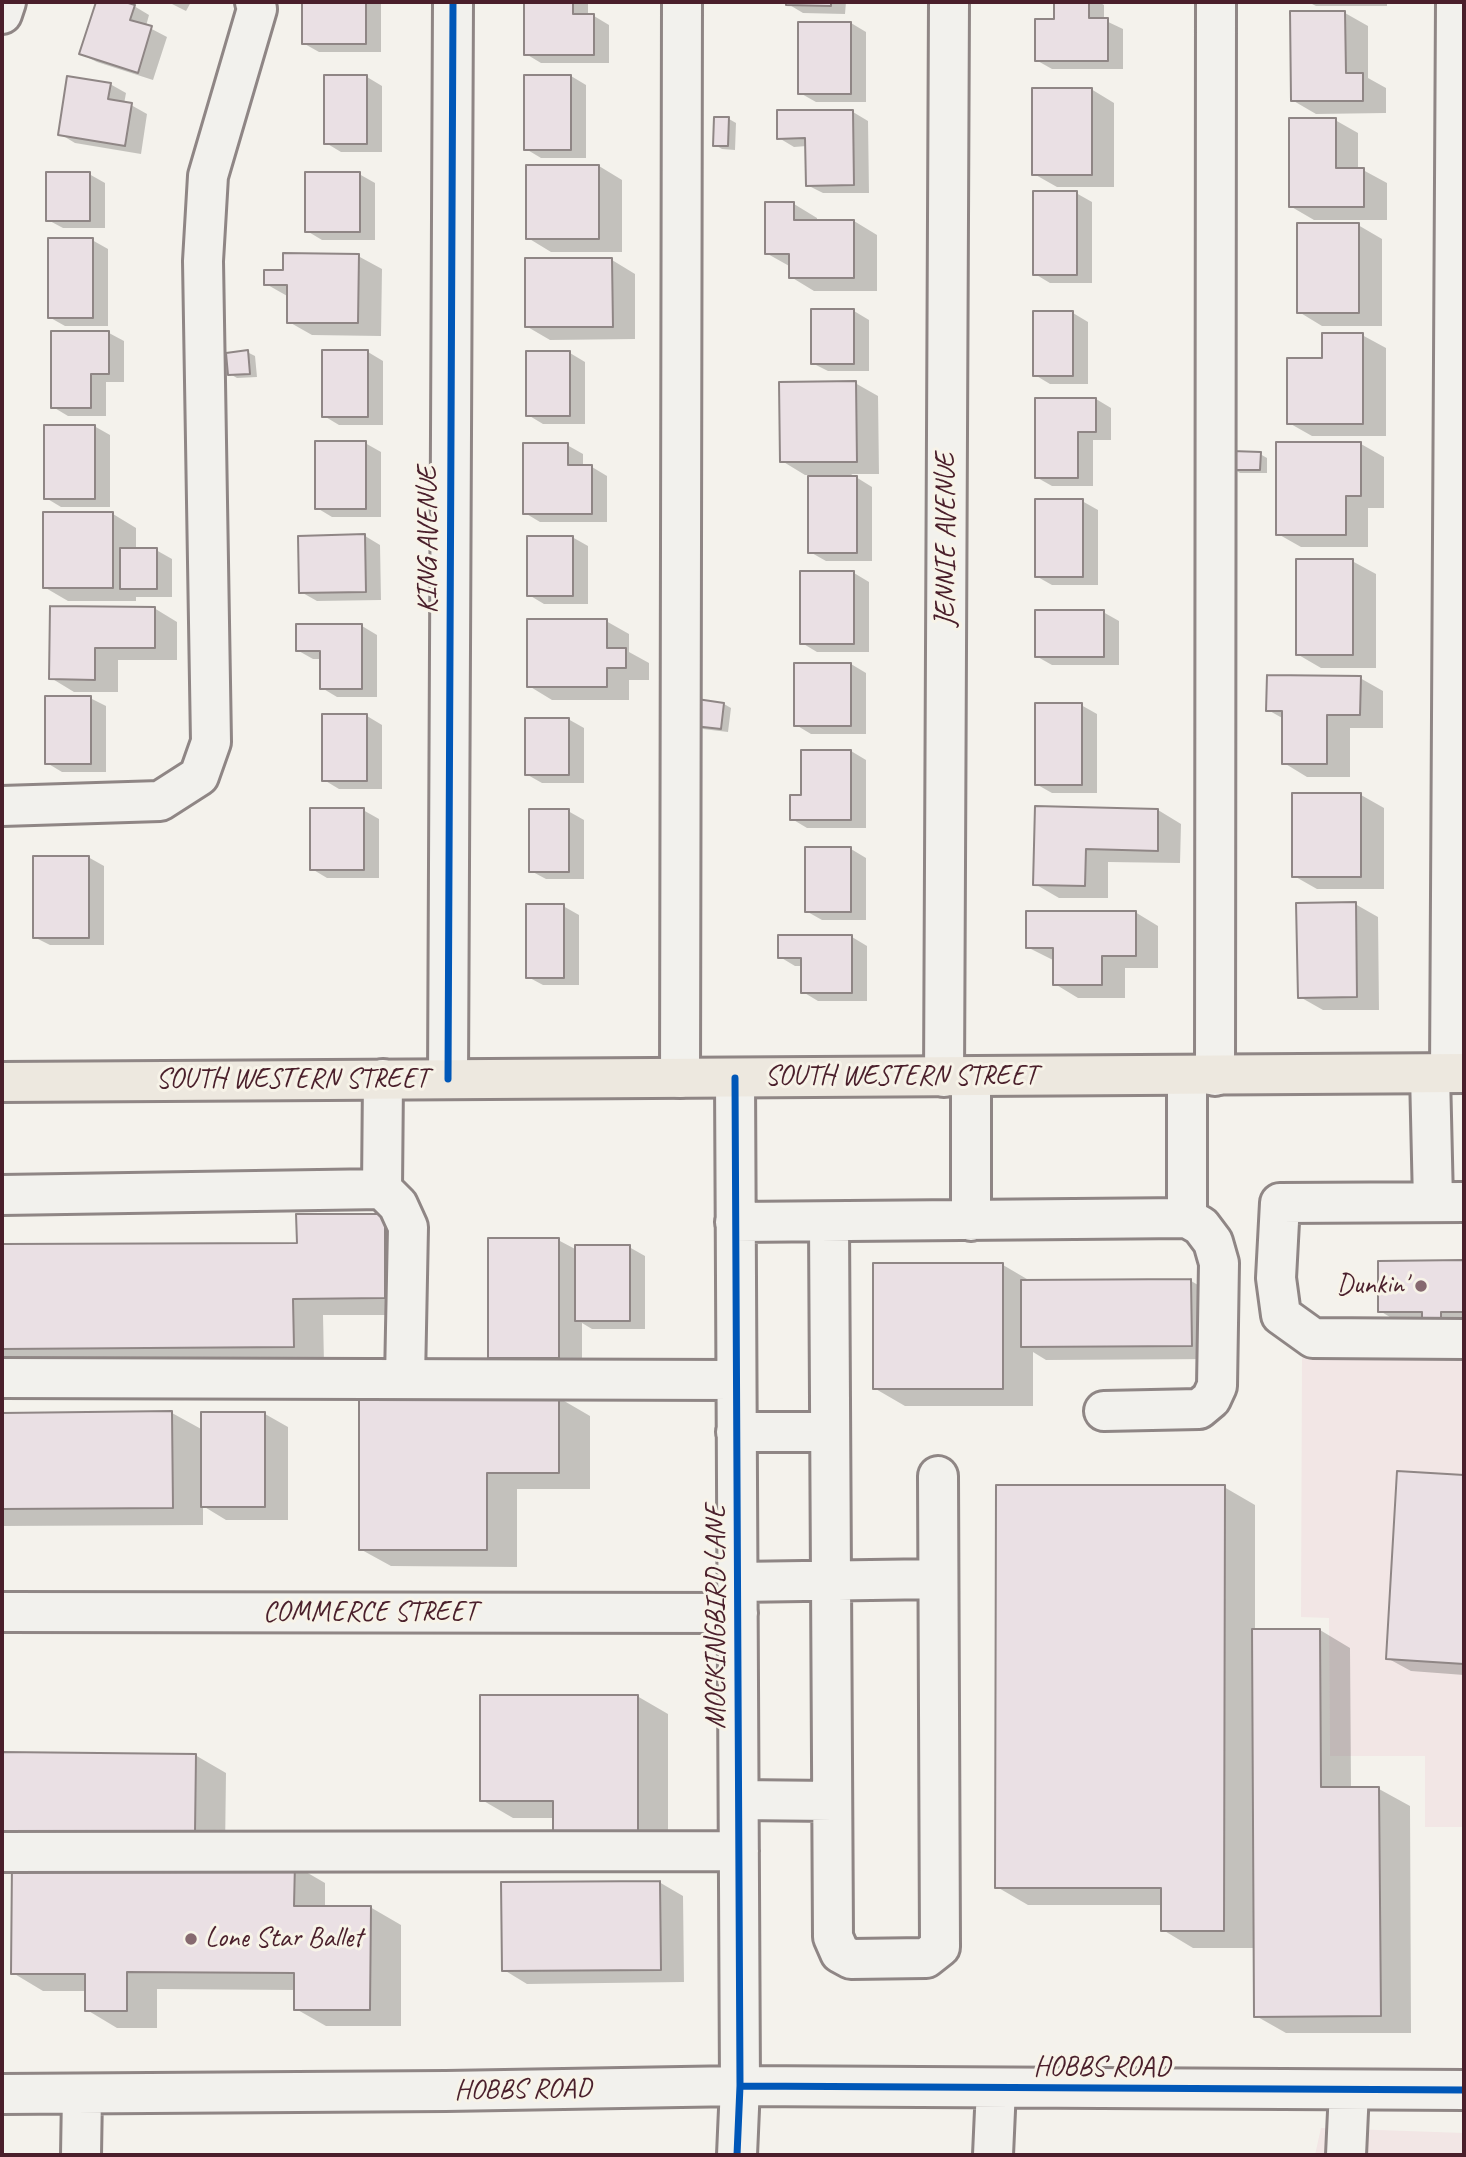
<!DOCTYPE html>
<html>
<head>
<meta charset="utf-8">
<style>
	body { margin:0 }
	#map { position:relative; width:1466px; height:2157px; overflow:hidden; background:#f4f2ec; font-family:Caveat,sans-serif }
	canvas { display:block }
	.frame { position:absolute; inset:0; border:4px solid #4a1f2b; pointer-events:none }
</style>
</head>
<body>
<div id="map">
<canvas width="1466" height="2157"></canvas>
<div class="frame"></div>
</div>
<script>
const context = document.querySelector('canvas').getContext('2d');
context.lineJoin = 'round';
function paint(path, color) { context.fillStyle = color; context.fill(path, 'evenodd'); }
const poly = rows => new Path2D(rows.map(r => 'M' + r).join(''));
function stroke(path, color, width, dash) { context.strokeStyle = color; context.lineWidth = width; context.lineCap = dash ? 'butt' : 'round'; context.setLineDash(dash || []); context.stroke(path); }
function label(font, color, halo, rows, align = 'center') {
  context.font = font + ' Caveat,sans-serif'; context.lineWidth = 6; context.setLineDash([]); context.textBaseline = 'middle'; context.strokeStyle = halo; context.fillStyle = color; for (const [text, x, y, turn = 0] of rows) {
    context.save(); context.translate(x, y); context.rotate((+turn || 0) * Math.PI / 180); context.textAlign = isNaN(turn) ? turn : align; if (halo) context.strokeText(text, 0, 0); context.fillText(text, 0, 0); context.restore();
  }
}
paint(poly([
	[1464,1356,1464,1827,1425,1827,1425,1756,1330,1756,1329,1618,1301,1617,1302,1358],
	[1321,2128,1464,2133,1464,2155,1315,2155]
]), '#f2e6e5');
paint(poly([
	[98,2,119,2,134,6,149,15,146,26,167,37,153,80,97,62,81,54],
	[168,2,191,2,186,11],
	[303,2,381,2,381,52,319,52,303,43],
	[526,2,588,2,588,16,594,16,609,25,609,63,541,63,526,54],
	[788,2,846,2,845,14,803,13,788,4],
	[1056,2,1099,2,1104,5,1104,20,1123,29,1123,69,1052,69,1036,60,1056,21],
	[1308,2,1387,2,1387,6,1316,6],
	[1345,13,1368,26,1368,78,1386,88,1386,113,1316,114,1292,100],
	[851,23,866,32,866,102,816,102,800,93],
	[571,76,586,85,586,158,541,158,526,149],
	[367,77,382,86,382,152,341,152,326,143],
	[110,84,126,93,124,104,131,105,147,114,141,154,75,143,60,134],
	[1091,89,1114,103,1114,187,1057,187,1034,174],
	[853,112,868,121,869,193,823,193,807,185,807,146,794,147,779,138],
	[729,119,736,123,735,150,722,149,715,145],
	[1335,120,1358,133,1358,170,1363,170,1387,183,1387,220,1314,220,1290,206],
	[599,166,622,180,622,252,551,252,528,238],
	[89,174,105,183,105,228,63,228,48,220],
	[359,174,375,183,375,240,322,240,307,231],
	[1076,193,1092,202,1092,283,1050,283,1035,274],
	[794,204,817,218,817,221,854,221,877,235,877,291,814,291,791,277,791,267,766,253],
	[1358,225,1382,239,1382,326,1322,326,1299,312],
	[92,240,108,249,108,326,65,326,49,317],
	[358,256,382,269,381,336,312,335,289,322,289,297,266,284,285,272],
	[612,260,635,274,635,339,550,340,526,326],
	[854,311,869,320,869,371,828,371,812,363],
	[1073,313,1088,322,1088,384,1050,384,1035,375],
	[109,333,124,341,124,382,106,382,106,416,68,416,53,407],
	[1362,335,1386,348,1386,436,1312,436,1289,423,1324,359],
	[247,352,255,356,257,377,237,378,230,374],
	[368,352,383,361,383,425,339,425,324,416],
	[570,353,585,362,585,424,543,424,528,415],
	[855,383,878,396,879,474,851,474,872,487,872,561,826,561,810,552,810,475,805,475,782,461],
	[1096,399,1111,408,1111,440,1093,440,1093,486,1052,486,1036,477],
	[94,426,110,435,110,507,61,507,46,498],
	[365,443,381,452,381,517,332,517,317,508],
	[1361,444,1384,457,1384,508,1368,508,1368,547,1301,547,1278,534],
	[567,445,583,454,583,467,592,467,607,476,607,522,540,522,525,513],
	[1260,454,1267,458,1267,473,1240,473,1233,469],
	[1082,501,1098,510,1098,585,1052,585,1036,576],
	[113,514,136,528,136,550,156,550,172,559,172,597,136,597,136,601,68,601,44,587],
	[365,536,380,545,381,600,317,601,301,592],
	[572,537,588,546,588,604,544,604,529,595],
	[1352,561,1376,574,1376,668,1321,668,1297,654],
	[854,573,869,582,869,652,817,652,802,643],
	[52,608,154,608,177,622,177,660,118,660,118,692,74,692,51,678],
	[1103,612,1119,621,1119,665,1052,665,1036,656],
	[606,621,629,634,629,652,649,663,649,680,629,680,629,700,552,700,529,686],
	[362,626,377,635,377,697,337,697,322,688,322,659,313,659,297,650],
	[851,664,866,673,866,734,811,734,796,725],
	[1360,678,1383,691,1383,728,1350,728,1350,777,1307,777,1284,763,1284,719,1268,710],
	[90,698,106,706,106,772,62,772,47,763],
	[724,704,731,708,728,732,703,729,696,725],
	[1081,705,1097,714,1097,793,1052,793,1036,784],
	[367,716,382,725,382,789,339,789,324,780],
	[568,719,584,728,584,783,542,783,526,774],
	[851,751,866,760,866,828,807,828,792,819,803,796],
	[1361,795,1384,808,1384,889,1317,889,1294,876],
	[1037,808,1158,810,1181,824,1180,863,1108,862,1108,898,1059,898,1035,884],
	[363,810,379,819,379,878,327,878,312,869],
	[568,811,584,820,584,879,546,879,531,871],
	[851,849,866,858,866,920,822,920,806,911],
	[88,857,104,866,104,945,50,945,34,937],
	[1355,904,1378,917,1379,1010,1323,1010,1300,997],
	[563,906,579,915,579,985,543,985,528,977],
	[1135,912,1158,926,1158,968,1125,968,1125,998,1078,998,1055,984,1055,961,1027,947],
	[852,937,867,946,867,1001,818,1001,803,992,803,966,795,966,780,957],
	[384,1216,415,1315,323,1315,324,1364,2,1365,2,1246,298,1244],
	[558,1240,577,1250,629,1247,645,1256,645,1329,592,1329,582,1323,582,1370,513,1370,490,1357],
	[1380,1262,1464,1262,1464,1325,1403,1325,1380,1311],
	[1003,1265,1032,1282,1191,1281,1214,1294,1215,1359,1046,1360,1033,1352,1033,1406,905,1406,874,1388],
	[559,1398,590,1416,590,1489,517,1489,517,1567,391,1566,360,1549],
	[172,1413,203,1430,265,1414,288,1427,288,1520,226,1520,203,1506,203,1525,2,1526,2,1414],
	[1398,1473,1464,1477,1464,1675,1411,1671,1387,1658],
	[1224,1487,1255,1505,1255,1630,1320,1630,1350,1648,1351,1789,1379,1789,1410,1806,1411,2033,1286,2033,1256,2016,1256,1948,1193,1948,1163,1930,1163,1905,1028,1905,997,1887],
	[637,1696,668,1714,668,1850,555,1818,513,1818,482,1800],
	[2,1753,195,1755,226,1773,225,1851,2,1849],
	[294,1865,325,1883,325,1907,370,1907,401,1925,401,2026,326,2026,296,2009,296,1990,157,1989,157,2028,117,2028,87,2010,87,1991,43,1991,13,1973],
	[659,1882,683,1896,684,1982,527,1984,504,1970]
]), '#0003');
const building = poly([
	[96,2,125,2,135,5,130,20,152,26,138,73,79,54,96,2],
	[302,2,366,2,366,44,302,44,302,2],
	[524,2,573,2,573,14,594,14,594,55,524,55,524,2],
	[786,2,831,2,831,6,786,5,786,2],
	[1054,2,1089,2,1089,18,1108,18,1108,61,1035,61,1035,19,1054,19,1054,2],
	[1290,11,1345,11,1346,73,1363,73,1363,101,1291,101,1290,11],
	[798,22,851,22,851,94,798,94,798,22],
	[324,75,367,75,367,144,324,144,324,75],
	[524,75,571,75,571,150,524,150,524,75],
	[67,76,111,83,108,99,132,103,125,146,58,135,67,76],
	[1032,88,1092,88,1092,175,1032,175,1032,88],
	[777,110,853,110,854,185,806,186,805,138,777,139,777,110],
	[714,117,729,117,728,146,713,146,714,117],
	[1289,118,1336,118,1336,168,1364,168,1364,207,1289,207,1289,118],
	[526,165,599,165,599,239,526,239,526,165],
	[46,172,90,172,90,221,46,221,46,172],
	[305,172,360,172,360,232,305,232,305,172],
	[1033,191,1077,191,1077,275,1033,275,1033,191],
	[765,202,794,202,794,220,854,220,854,278,789,278,789,254,765,254,765,202],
	[1297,223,1359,223,1359,313,1297,313,1297,223],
	[48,238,93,238,93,318,48,318,48,238],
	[283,253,359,254,358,323,287,323,287,285,264,285,264,270,283,270,283,253],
	[525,258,612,258,613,327,525,327,525,258],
	[811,309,854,309,854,364,811,364,811,309],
	[1033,311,1073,311,1073,376,1033,376,1033,311],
	[51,331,109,331,109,374,91,374,91,408,51,408,51,331],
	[1322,333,1363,333,1363,424,1287,424,1287,358,1322,358,1322,333],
	[248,350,250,374,228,375,226,353,248,350],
	[322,350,368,350,368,417,322,417,322,350],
	[526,351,570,351,570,416,526,416,526,351],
	[856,381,857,462,780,462,779,382,856,381],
	[1035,398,1096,398,1096,432,1078,432,1078,478,1035,478,1035,398],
	[44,425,95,425,95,499,44,499,44,425],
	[315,441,366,441,366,509,315,509,315,441],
	[1276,442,1361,442,1361,496,1346,496,1346,535,1276,535,1276,442],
	[523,443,568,443,568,465,592,465,592,514,523,514,523,443],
	[1232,451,1261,452,1260,470,1231,470,1232,451],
	[808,476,857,476,857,553,808,553,808,476],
	[1035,499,1083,499,1083,577,1035,577,1035,499],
	[43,512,113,512,113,588,43,588,43,512],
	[365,534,366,592,299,593,298,536,365,534],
	[527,536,573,536,573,596,527,596,527,536],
	[120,548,157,548,157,589,120,589,120,548],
	[1296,559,1353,559,1353,655,1296,655,1296,559],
	[800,571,854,571,854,644,800,644,800,571],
	[50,606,155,607,155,648,95,648,95,680,49,679,50,606],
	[1035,610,1104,610,1104,657,1035,657,1035,610],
	[527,619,607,619,607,648,626,648,626,668,607,668,607,687,527,687,527,619],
	[296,624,362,624,362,689,320,689,320,651,296,651,296,624],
	[794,663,851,663,851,726,794,726,794,663],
	[1267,675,1361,676,1360,715,1327,715,1327,764,1282,764,1282,711,1266,711,1267,675],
	[45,696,91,696,91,764,45,764,45,696],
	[697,699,724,703,721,729,694,726,697,699],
	[1035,703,1082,703,1082,785,1035,785,1035,703],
	[322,714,367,714,367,781,322,781,322,714],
	[525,718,569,718,569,775,525,775,525,718],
	[801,750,851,750,851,820,790,820,790,795,801,795,801,750],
	[1292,793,1361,793,1361,877,1292,877,1292,793],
	[1035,806,1158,809,1158,851,1086,849,1085,886,1033,885,1035,806],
	[310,808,364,808,364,870,310,870,310,808],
	[529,809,569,809,569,872,529,872,529,809],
	[805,847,851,847,851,912,805,912,805,847],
	[33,856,89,856,89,938,33,938,33,856],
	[1356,902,1357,997,1298,998,1296,903,1356,902],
	[526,904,564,904,564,978,526,978,526,904],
	[1026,911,1136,911,1136,956,1102,956,1102,985,1053,985,1053,948,1026,948,1026,911],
	[778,935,852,935,852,993,801,993,801,958,778,958,778,935],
	[296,1214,385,1214,385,1298,293,1299,294,1347,2,1349,2,1244,297,1243,296,1214],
	[488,1238,559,1238,559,1358,488,1358,488,1238],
	[575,1245,630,1245,630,1321,575,1321,575,1245],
	[1464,1260,1464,1312,1441,1312,1441,1324,1422,1324,1422,1312,1378,1312,1378,1261,1464,1260],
	[873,1263,1003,1263,1003,1389,873,1389,873,1263],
	[1191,1279,1192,1346,1021,1347,1021,1280,1191,1279],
	[359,1396,559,1396,559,1473,487,1473,487,1550,359,1550,359,1396],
	[172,1411,173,1508,2,1509,2,1413,172,1411],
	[201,1412,265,1412,265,1507,201,1507,201,1412],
	[1397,1471,1464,1475,1464,1664,1386,1659,1397,1471],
	[996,1485,1225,1485,1224,1931,1161,1931,1161,1888,995,1888,996,1485],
	[1252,1629,1320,1629,1321,1787,1379,1787,1381,2016,1254,2017,1252,1629],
	[480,1695,638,1695,638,1833,553,1833,553,1801,480,1801,480,1695],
	[2,1752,196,1754,195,1834,2,1832,2,1752],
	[12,1862,295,1863,294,1906,371,1906,370,2010,294,2010,294,1973,127,1972,127,2011,85,2011,85,1974,11,1974,12,1862],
	[660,1881,661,1970,502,1971,501,1882,660,1881]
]);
paint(building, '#eae0e4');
stroke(building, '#8f8685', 2);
const minor = poly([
	[2,14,6,2],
	[2,806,160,801,199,776,211,742,203,261,208,176,257,9,255,2],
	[1450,1073,1456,2],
	[1430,1074,1433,1201],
	[1215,1076,1216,2],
	[944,1077,949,2],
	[680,1078,682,2],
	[735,1078,740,2086,737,2155],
	[448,1079,453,2],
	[382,1189,398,1205,408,1227,405,1379],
	[2,1195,382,1189,383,1079],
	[1464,1202,1280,1203,1276,1278,1281,1315,1313,1338,1464,1339],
	[971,1221,971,1077],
	[735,1222,1187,1218,1187,1076],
	[829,1222,833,1937,840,1953,851,1959,926,1958,940,1947,938,1476],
	[2,1378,736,1380],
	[1104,1411,1199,1409,1211,1399,1217,1386,1219,1263,1213,1242,1201,1226,1187,1218],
	[736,1432,830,1432],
	[737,1582,938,1579],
	[2,1612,738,1613],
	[739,1800,832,1801],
	[2,1852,739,1851],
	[2,2094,446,2091,740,2086,1464,2090],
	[81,2155,82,2094],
	[993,2155,996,2088],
	[1346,2155,1349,2090]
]);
const major = poly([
	[2,1082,1464,1073]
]);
stroke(minor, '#8f8685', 44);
stroke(major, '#8f8685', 44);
stroke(minor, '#f2f1ed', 38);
stroke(major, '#ede8df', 38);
stroke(poly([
	[735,1078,740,2086,737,2155],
	[448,1079,453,2],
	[740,2086,1464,2090]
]), '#0057b8', 7);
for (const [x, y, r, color] of [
	[1421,1286,7,"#86696f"],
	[191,1939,7,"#86696f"]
]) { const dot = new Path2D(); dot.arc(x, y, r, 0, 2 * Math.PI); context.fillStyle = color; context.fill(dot); stroke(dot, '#f7f3e8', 2.5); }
label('28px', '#4a1f2b', '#f7f3e8', [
	["KING AVENUE",429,540,-90],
	["JENNIE AVENUE",947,540,-90],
	["SOUTH WESTERN STREET",901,1077],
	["SOUTH WESTERN STREET",292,1080],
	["COMMERCE STREET",370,1613],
	["MOCKINGBIRD LANE",717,1617,-90],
	["HOBBS ROAD",1102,2068],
	["HOBBS ROAD",523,2090,-1]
]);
label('28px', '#4a1f2b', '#f7f3e8', [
	["Dunkin'",1407,1286],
	["Lone Star Ballet",205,1939,"left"]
], 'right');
</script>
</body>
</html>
